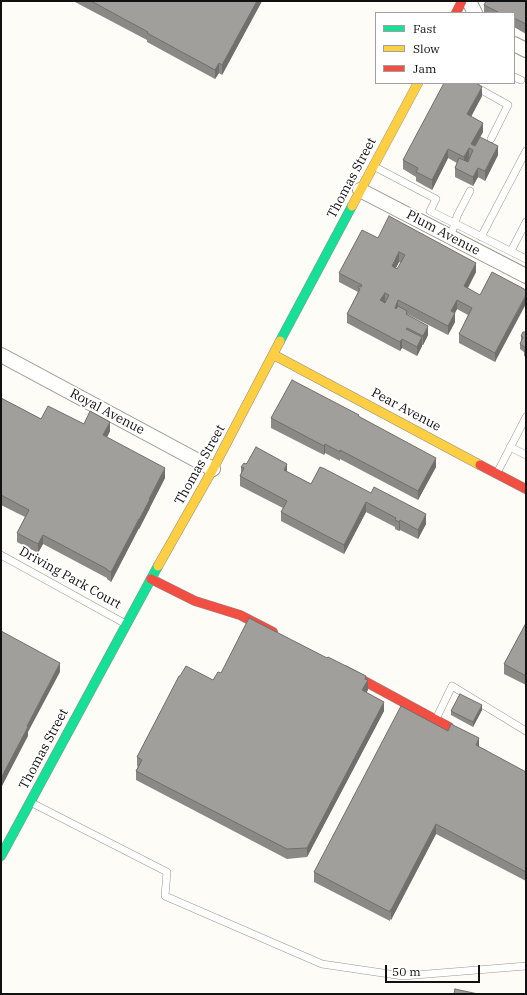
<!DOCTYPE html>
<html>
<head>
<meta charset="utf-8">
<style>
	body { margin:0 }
	#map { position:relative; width:527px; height:995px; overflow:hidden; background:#fdfcf7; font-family:"IBM Plex Serif",serif }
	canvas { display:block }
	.frame { position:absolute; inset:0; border:2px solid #111; pointer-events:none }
	.legend { position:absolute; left:375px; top:12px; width:140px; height:72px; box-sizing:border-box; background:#fff; border:1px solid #a0a0a0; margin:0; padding:5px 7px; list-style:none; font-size:12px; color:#111 }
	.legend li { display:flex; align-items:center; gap:8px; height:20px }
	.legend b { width:20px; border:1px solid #a0a0a0 }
	.scale { position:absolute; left:385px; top:965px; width:95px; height:18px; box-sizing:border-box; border:2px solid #111; border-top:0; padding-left:5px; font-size:12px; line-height:14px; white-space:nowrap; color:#111; -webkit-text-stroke:3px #fff; paint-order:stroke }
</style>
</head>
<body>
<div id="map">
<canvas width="527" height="995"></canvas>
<div class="frame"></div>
<ul class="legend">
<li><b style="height:5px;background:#16e098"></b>Fast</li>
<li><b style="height:5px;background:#ffcf43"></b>Slow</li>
<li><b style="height:5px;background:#f24e42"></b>Jam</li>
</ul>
<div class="scale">50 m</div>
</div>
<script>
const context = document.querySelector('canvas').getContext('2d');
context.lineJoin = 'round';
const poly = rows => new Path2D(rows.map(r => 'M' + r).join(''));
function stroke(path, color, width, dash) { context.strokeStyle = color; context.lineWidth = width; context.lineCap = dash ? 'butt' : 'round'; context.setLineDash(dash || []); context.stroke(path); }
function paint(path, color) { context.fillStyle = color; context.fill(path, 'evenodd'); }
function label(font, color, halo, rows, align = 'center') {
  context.font = font + ' "IBM Plex Serif",serif'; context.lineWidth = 4; context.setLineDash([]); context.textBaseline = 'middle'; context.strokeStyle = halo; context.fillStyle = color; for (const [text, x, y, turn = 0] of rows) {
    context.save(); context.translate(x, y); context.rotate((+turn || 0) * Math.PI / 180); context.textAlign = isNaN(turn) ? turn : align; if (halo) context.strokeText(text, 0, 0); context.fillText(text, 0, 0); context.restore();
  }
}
const lane = poly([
	[514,77,521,80],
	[469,83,508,105,491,139],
	[375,167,436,199,430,211,526,259],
	[450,236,455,224,457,216,470,191],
	[481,237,526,151],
	[511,251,526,222],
	[510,447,526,455],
	[497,473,526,417],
	[1,555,124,623],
	[436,719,452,686,526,731],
	[32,803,167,872,165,896,322,964,403,976,526,966]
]);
const street = poly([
	[469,1,475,13],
	[514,44,526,50],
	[360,190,526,276],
	[1,355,213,469]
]);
const fast = poly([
	[280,341,352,206],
	[1,856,158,566]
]);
const slow = poly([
	[352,206,418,83],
	[274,355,480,465],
	[158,566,213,469,280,341]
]);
const jam = poly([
	[456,13,462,1],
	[480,465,526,489],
	[151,579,195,601,240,615,273,632],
	[344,670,449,727]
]);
stroke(lane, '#979795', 8);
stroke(street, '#979795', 16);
stroke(fast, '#8e8d8b', 10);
stroke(slow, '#8e8d8b', 10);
stroke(jam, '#8e8d8b', 10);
stroke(lane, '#fffffe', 7);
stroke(street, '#fffffe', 14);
stroke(fast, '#16e098', 9);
stroke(slow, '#ffcf43', 9);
stroke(jam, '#f24e42', 9);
paint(poly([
	[73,1,262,1,222,75,219,73,215,79,147,42,147,40],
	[526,1,526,34,514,27,514,13,484,13,484,5],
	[482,96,471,117,483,132,480,137,498,155,485,181,478,177,473,186,455,177,455,168,457,163,448,158,432,190,416,181,416,177,403,169,403,160],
	[378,238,476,272,467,288,480,295,526,290,495,362,459,343,459,334,468,315,457,309,455,313,455,322,448,335,407,314,428,335,423,345,422,345,422,346,417,356,402,348,400,351,347,323,347,314,358,292,339,282,339,273],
	[399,262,401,263,397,269,396,268],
	[526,331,526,357,524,356,524,352,520,349,520,344,521,341,521,336],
	[1,398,41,419,84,424,110,431,107,437,165,478,150,507,150,508,139,529,139,528,111,582,107,579,107,578,43,544,38,553,17,542,17,533,25,517,1,505],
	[359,417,436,467,418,500,340,459,340,461,325,453,324,455,271,428,271,418],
	[246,464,287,472,311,484,320,467,426,524,418,539,400,530,399,531,395,529,395,527,366,512,344,554,281,521,281,512,283,508,240,486,240,476,241,473,241,467],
	[526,623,526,685,504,674,504,664],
	[221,673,368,690,366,692,384,711,307,857,287,859,136,780,136,771,138,767,137,766,137,757,180,676,213,680],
	[482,710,473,727,451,715,451,711],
	[479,747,526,772,526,881,436,834,391,920,390,919,390,921,314,882,314,872]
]), '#8a8986');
paint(poly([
	[257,1,262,1,222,75,222,65],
	[219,63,219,73,215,79,215,70],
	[482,87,482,96,467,124,467,114],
	[483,123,483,132,473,150,471,144],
	[498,146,498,155,485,181,485,171],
	[469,148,469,158,464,167,464,157],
	[448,149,448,158,432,190,432,180],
	[478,168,478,177,473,186,473,177],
	[399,252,399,262,392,275,392,266],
	[476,263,476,272,464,296,464,286],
	[385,293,385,302,380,310,380,300],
	[526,295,526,304,495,362,495,353],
	[398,300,398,310,395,308],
	[457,300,457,309,451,320,451,311],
	[455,313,455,322,448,335,448,326],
	[428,326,428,335,423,345,423,336],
	[422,337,422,346,417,356,417,347],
	[402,339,402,348,400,351,400,342],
	[2,384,2,393,1,395,1,386],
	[110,422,110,431,103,445,103,435],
	[325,444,325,453,324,455,324,446],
	[436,458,436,467,418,500,418,491],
	[287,464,287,473,284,470],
	[165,468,165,478,139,529,139,520],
	[366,502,366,512,344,554,344,545],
	[426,514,426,524,418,539,418,530],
	[139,519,139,528,111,582,111,572],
	[400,520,400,530,399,531,399,522],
	[43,535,43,544,38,553,38,544],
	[60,663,60,672,28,732,28,736,1,788,1,778,27,726],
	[366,676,366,683,368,680,368,690,362,700,362,690],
	[384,702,384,711,307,857,307,848],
	[482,705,482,710,473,727,473,722],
	[479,738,479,748,476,745],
	[436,824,436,834,391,920,391,910]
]), '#716f6d');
const building = poly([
	[91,1,257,1,222,65,219,63,215,70,147,33,148,32,91,1],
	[486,1,526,1,526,24,514,18,514,13,500,13,484,5,486,1],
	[444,83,476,83,482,87,467,114,483,123,471,144,475,146,480,137,498,146,485,171,478,168,473,177,455,168,459,158,468,162,473,150,469,148,464,157,448,149,432,180,416,172,418,168,403,160,444,83],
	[389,216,476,263,464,286,480,295,492,272,526,290,526,295,495,353,459,334,472,308,457,300,451,311,455,313,448,326,398,300,395,308,396,309,398,306,407,311,406,314,428,326,423,336,407,328,406,329,422,337,417,347,402,339,400,342,347,314,360,289,358,288,359,286,361,287,362,285,339,273,362,230,378,238,389,216],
	[399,252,405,255,397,269,392,266,399,252],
	[385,293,389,295,385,303,380,300,385,293],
	[526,331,526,352,524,351,526,348,520,344,523,337,521,336,523,332,525,332,526,331],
	[292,380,359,415,358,416,436,458,418,491,340,450,340,452,325,444,324,446,271,418,292,380],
	[1,398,41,419,48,406,84,424,90,411,110,422,103,435,165,468,149,499,150,499,139,520,139,519,111,572,107,570,107,569,43,535,38,544,17,533,29,510,1,495,1,398],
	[256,447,287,464,284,470,311,484,320,467,322,468,323,468,371,493,374,487,426,514,418,530,400,520,399,522,395,520,396,518,366,502,344,545,281,512,287,501,240,476,244,468,241,467,244,463,246,464,247,463,256,447],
	[249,618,327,658,328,657,366,676,365,679,368,680,362,690,384,702,307,848,287,849,136,771,142,760,137,757,179,676,180,676,186,666,213,680,218,672,221,673,249,618],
	[526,623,526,676,504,664,526,623],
	[1,631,60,663,27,726,28,727,1,778,1,631],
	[460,694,482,705,473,722,451,711,460,694],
	[401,706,448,731,451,724,479,738,476,745,526,772,526,872,436,824,391,910,390,910,390,912,314,872,401,706],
	[455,989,478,994,454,994,455,989]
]);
paint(building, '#a19f9c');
stroke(building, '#716f6d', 1);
label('13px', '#111', '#fff', [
	["Thomas Street",352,178,-62],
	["Plum Avenue",443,233,28],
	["Pear Avenue",406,410,28],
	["Royal Avenue",107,412,28],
	["Thomas Street",200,465,-61],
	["Driving Park Court",70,578,29],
	["Thomas Street",44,749,-62]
]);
</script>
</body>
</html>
